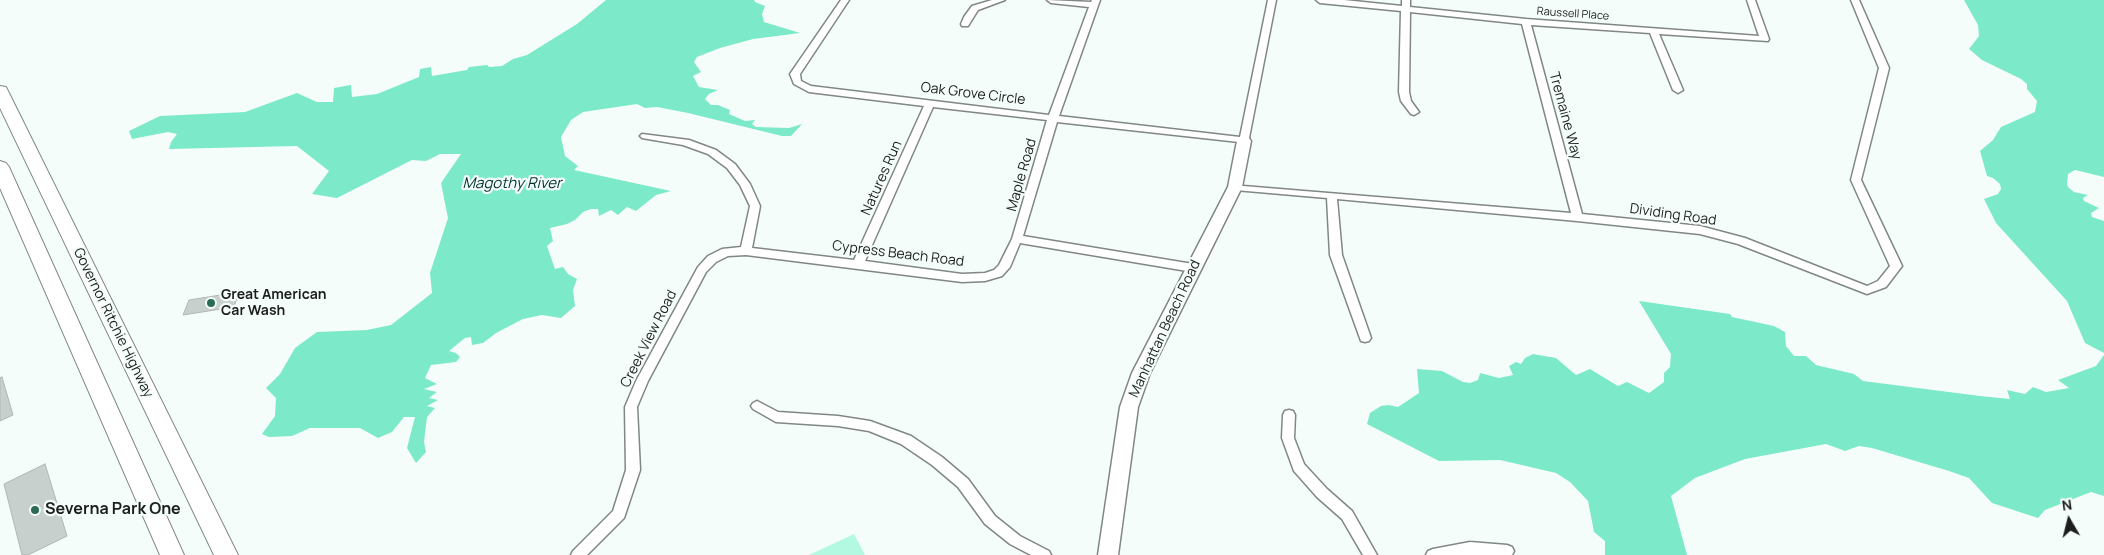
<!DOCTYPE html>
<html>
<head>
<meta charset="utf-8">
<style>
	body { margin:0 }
	#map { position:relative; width:2104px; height:555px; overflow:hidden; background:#f5fdfa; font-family:Manrope,sans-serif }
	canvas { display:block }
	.north { position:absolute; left:2044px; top:495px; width:50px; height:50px; -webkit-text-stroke:4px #f5fdfa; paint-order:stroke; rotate:352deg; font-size:14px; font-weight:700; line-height:20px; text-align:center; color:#1b1e1c }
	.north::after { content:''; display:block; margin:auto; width:18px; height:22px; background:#1b1e1c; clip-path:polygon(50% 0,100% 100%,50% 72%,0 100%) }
</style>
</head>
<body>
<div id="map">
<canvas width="2104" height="555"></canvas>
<div class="north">N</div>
</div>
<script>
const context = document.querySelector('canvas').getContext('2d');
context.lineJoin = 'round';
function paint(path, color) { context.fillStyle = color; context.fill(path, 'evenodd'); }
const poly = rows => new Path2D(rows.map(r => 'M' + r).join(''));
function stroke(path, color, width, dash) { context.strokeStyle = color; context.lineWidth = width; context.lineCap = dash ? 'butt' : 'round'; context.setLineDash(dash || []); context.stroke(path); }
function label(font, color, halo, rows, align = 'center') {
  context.font = font + ' Manrope,sans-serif'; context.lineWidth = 4.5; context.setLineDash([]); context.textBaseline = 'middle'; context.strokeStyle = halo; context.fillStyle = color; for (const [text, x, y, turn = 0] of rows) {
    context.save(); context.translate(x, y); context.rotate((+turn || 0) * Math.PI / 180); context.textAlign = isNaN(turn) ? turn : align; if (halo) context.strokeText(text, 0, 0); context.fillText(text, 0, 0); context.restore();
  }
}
paint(poly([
	[854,534,865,555,809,555]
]), '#b3f9e1');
paint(poly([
	[606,0,754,0,755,2,765,6,762,14,764,22,800,33,753,39,720,48,697,57,694,62,701,72,693,76,699,87,718,90,709,94,705,99,711,105,718,105,730,110,729,114,745,121,755,120,752,124,756,127,789,128,802,124,791,136,782,136,688,113,657,107,645,108,637,104,583,112,571,120,561,137,565,156,578,166,574,170,671,191,656,195,636,211,627,207,618,215,611,210,599,216,598,209,591,209,583,212,575,220,567,224,550,228,553,241,547,246,555,269,563,267,568,274,577,279,573,290,575,306,561,318,542,315,523,319,496,333,483,343,472,345,471,337,465,338,449,351,456,353,460,357,456,362,431,365,425,378,437,384,424,389,437,392,429,398,438,400,427,406,435,408,427,417,424,442,426,452,416,463,407,448,415,417,404,417,392,432,378,438,360,428,310,428,292,436,269,437,262,434,275,416,276,398,266,388,280,374,295,348,317,332,367,330,391,325,432,293,430,273,448,218,441,183,461,154,440,154,426,161,412,160,337,198,312,194,329,171,297,146,169,149,171,142,177,134,168,132,132,139,129,131,160,116,245,112,297,93,317,102,333,102,334,88,351,85,352,97,377,94,419,77,420,69,431,67,432,76,467,70,469,67,487,65,489,67,502,66,513,59,527,55,577,24],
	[1964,0,2104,0,2104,177,2075,170,2068,174,2067,184,2068,187,2074,192,2088,195,2083,198,2084,201,2099,208,2091,213,2092,217,2104,221,2104,353,2085,343,2067,301,1996,223,1984,199,1998,194,2001,189,2000,184,1993,178,1987,176,1980,151,1993,140,2001,127,2035,112,2037,101,2027,89,2027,84,2021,79,1982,60,1969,49,1979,36,1978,25],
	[1639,301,1730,314,1732,317,1774,326,1785,332,1786,346,1794,356,1806,356,1816,365,1854,374,1863,381,1980,396,2010,399,2007,390,2025,394,2033,387,2046,392,2069,388,2058,380,2096,366,2104,355,2104,496,2091,492,2045,510,2038,518,1992,503,1969,478,1949,471,1872,448,1859,446,1845,451,1826,444,1745,459,1695,478,1671,496,1687,555,1605,555,1605,541,1594,532,1588,501,1570,482,1556,473,1500,460,1439,461,1367,424,1370,413,1381,406,1389,405,1398,407,1419,393,1417,369,1442,371,1463,382,1470,383,1478,380,1480,373,1499,378,1513,375,1509,366,1516,362,1521,364,1525,358,1533,354,1556,358,1576,375,1590,369,1618,386,1627,382,1649,393,1664,382,1664,373,1670,367,1671,354]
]), '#7ceac8');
const building = poly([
	[239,292,234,307,183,315,189,300,239,292],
	[2,377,13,415,0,421,0,378,2,377],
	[45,464,67,536,28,555,22,555,4,484,45,464]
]);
paint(building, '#c8d0cd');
stroke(building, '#afb7b4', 1);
const street = poly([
	[841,0,849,0,800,74,801,81,811,86,1049,115,1089,7,1051,3,1047,0,1091,2,1092,0,1100,0,1059,116,1240,137,1268,0,1276,0,1248,143,1057,122,1023,236,1193,264,1199,268,1193,272,1020,243,1010,267,1002,276,985,281,962,282,746,255,728,256,716,262,706,272,648,381,637,407,640,470,624,518,587,555,571,555,573,551,613,511,626,470,625,407,636,381,698,267,708,256,722,249,741,247,750,206,740,185,727,168,708,154,683,145,642,138,640,136,642,134,689,140,716,150,735,164,750,184,760,206,752,248,854,260,924,106,809,92,794,84,790,74,841,0],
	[933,107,1047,120,1012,239,999,265,994,270,985,273,962,274,865,261,933,107],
	[992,0,1005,0,978,10,968,26,962,26,961,24,964,17,972,6,992,0],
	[1316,0,1344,0,1402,6,1402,0,1410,0,1410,7,1526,19,1759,36,1747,0,1755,0,1769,39,1768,41,1659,34,1683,90,1678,93,1673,90,1650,33,1531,25,1582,214,1700,226,1745,238,1867,286,1878,281,1890,266,1851,180,1879,68,1851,0,1859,0,1889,68,1861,180,1902,266,1886,287,1867,294,1738,244,1700,234,1577,221,1337,199,1342,255,1371,338,1369,341,1365,342,1361,341,1330,255,1327,198,1235,190,1230,187,1231,185,1571,213,1522,24,1410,12,1409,92,1411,101,1419,112,1414,115,1411,114,1401,101,1399,92,1401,11,1320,3,1316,0],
	[757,401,778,412,838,416,870,421,911,436,942,457,968,479,995,516,1020,536,1049,551,1051,555,1031,555,1010,544,985,524,958,487,932,465,901,444,869,431,838,426,776,422,753,409,751,406,753,403,757,401],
	[1289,410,1293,411,1295,415,1294,438,1304,464,1327,489,1352,511,1377,555,1363,555,1342,519,1317,497,1294,471,1282,438,1283,415,1285,411,1289,410],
	[1470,542,1507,545,1512,547,1514,551,1512,555,1426,555,1428,551,1433,549,1470,542]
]);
const secondary = poly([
	[1244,137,1249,138,1251,141,1242,187,1150,373,1138,407,1118,555,1098,555,1120,407,1132,373,1228,187,1237,141,1239,138,1244,137]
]);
const highway = poly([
	[0,86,6,87,8,91,238,555,214,555,0,108,0,86],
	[0,161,6,163,9,167,184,555,160,555,0,188,0,161]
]);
stroke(street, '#808785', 3);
stroke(secondary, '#808785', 3);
stroke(highway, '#808785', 2);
paint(street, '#fff');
paint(secondary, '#fff');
paint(highway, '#fff');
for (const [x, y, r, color] of [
	[211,303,5,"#2a6a57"],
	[35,510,5,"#2a6a57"]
]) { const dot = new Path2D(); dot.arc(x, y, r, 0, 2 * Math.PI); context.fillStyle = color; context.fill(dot); stroke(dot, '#f5fdfa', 2); }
label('11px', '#1b1e1c', '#f5fdfa', [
	["Raussell Place",1573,14,4]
]);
label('14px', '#1b1e1c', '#f5fdfa', [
	["Oak Grove Circle",973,94,7],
	["Tremaine Way",1565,116,75],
	["Maple Road",1022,175,-74],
	["Natures Run",882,178,-66],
	["Dividing Road",1673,215,8],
	["Cypress Beach Road",898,254,7],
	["Governor Ritchie Highway",113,323,64],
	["Manhattan Beach Road",1165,329,-65],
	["Creek View Road",649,339,-63]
]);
label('bold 14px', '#1b1e1c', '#f5fdfa', [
	["Great American",221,295],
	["Car Wash",221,311]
], 'left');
label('italic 15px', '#003327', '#f5fdfa', [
	["Magothy River",512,184]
]);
label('bold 16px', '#1b1e1c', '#f5fdfa', [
	["Severna Park One",45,510]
], 'left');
</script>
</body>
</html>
